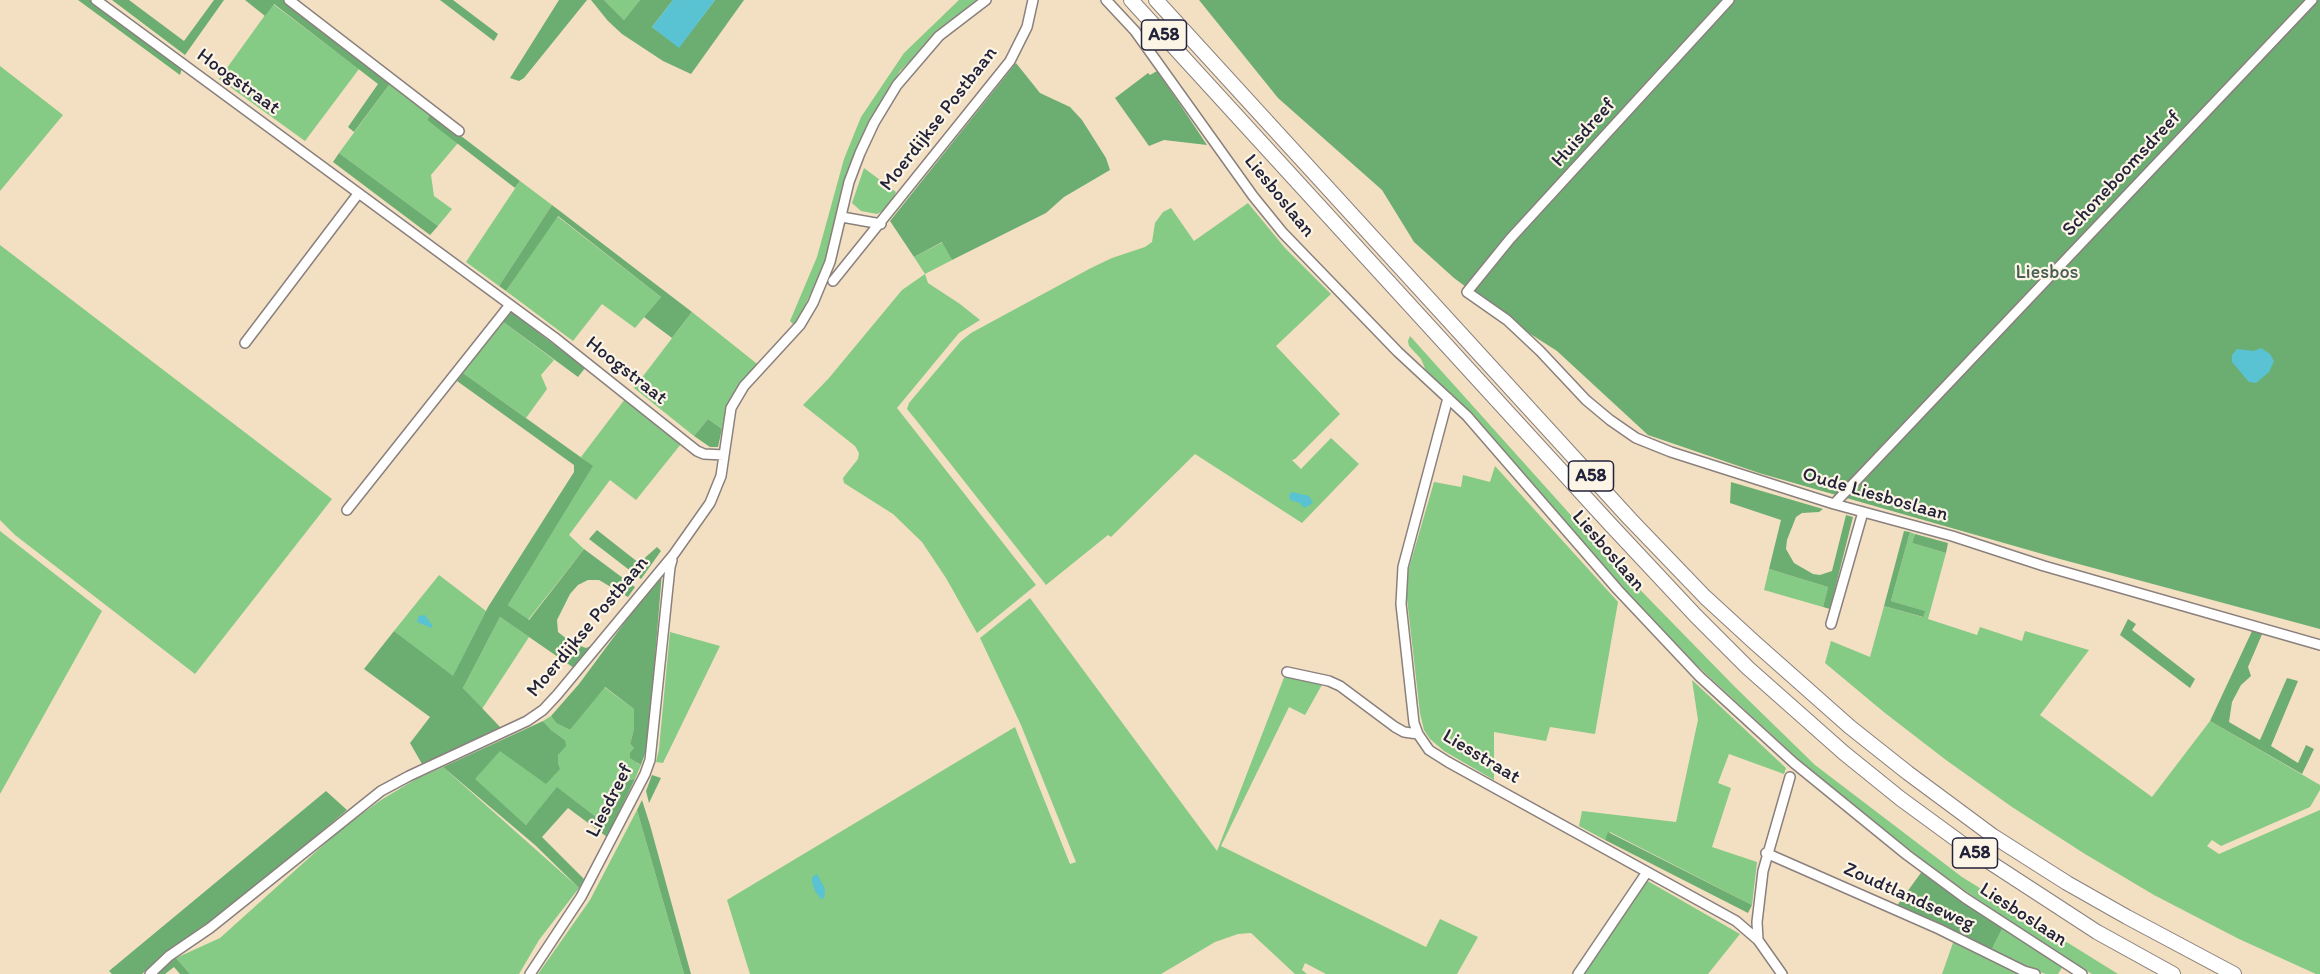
<!DOCTYPE html>
<html>
<head>
<meta charset="utf-8">
<style>
	body { margin:0 }
	canvas { display:block; background:#f3dfc1 }
</style>
</head>
<body>
<canvas width="2320" height="974"></canvas>
<script>
const context = document.querySelector('canvas').getContext('2d');
context.lineJoin = 'round';
function paint(path, color) { context.fillStyle = color; context.fill(path, 'evenodd'); }
const poly = rows => new Path2D(rows.map(r => 'M' + r).join(''));
function stroke(path, color, width, dash) { context.strokeStyle = color; context.lineWidth = width; context.lineCap = dash ? 'butt' : 'round'; context.setLineDash(dash || []); context.stroke(path); }
function label(font, color, halo, rows, align = 'center') {
  context.font = font + ' Itim,sans-serif'; context.lineWidth = 4.5; context.setLineDash([]); context.textBaseline = 'middle'; context.strokeStyle = halo; context.fillStyle = color; for (const [text, x, y, turn = 0] of rows) {
    context.save(); context.translate(x, y); context.rotate((+turn || 0) * Math.PI / 180); context.textAlign = isNaN(turn) ? turn : align; if (halo) context.strokeText(text, 0, 0); context.fillText(text, 0, 0); context.restore();
  }
}
paint(poly([
	[604,0,640,0,624,20],
	[959,0,977,0,953,19,900,71,864,133,823,268,795,326,790,321,817,257,844,159,861,117,904,53],
	[273,4,359,69,305,141,219,79],
	[0,66,63,115,0,191],
	[392,81,431,113,427,120,458,143,431,175,434,196,452,209,438,226,339,153],
	[864,168,896,192,888,208,877,214,861,211,852,203],
	[520,181,552,205,499,286,466,262],
	[1248,203,1285,248,1331,294,1276,346,1340,414,1295,459,1292,460,1301,469,1331,438,1359,464,1302,523,1195,454,1111,537,1108,535,1046,585,916,420,907,409,909,403,961,341,971,333,1091,268,1112,258,1145,247,1152,242,1155,223,1163,212,1171,208,1194,241],
	[557,216,661,297,635,328,602,304,573,341,506,291],
	[943,242,952,260,925,274,928,283,960,304,980,320,959,333,897,408,1036,585,977,633,946,578,922,542,893,514,844,483,843,478,858,459,859,453,855,446,803,405,829,378,902,290,925,274,914,257],
	[0,245,332,499,195,674,15,535,0,520],
	[692,312,761,367,731,406,724,419,722,429,708,419,694,436,634,388],
	[502,321,554,360,541,375,547,389,526,418,463,373],
	[1410,336,1612,561,1735,687,1815,765,1962,877,2118,974,2092,974,2056,953,1938,872,1820,779,1691,660,1619,584,1455,397,1427,373,1421,359,1409,346,1408,341],
	[625,399,681,444,636,500,610,480,569,535,584,549,528,620,508,605,592,467,581,457],
	[1495,466,1618,602,1595,734,1550,727,1546,741,1494,732,1494,780,1444,751,1430,739,1424,730,1420,713,1406,590,1409,568,1434,482,1461,487,1463,475,1490,482],
	[0,531,102,611,0,794],
	[1910,532,1915,534,1912,543,1946,553,1928,619,1977,635,1980,627,2022,641,2025,631,2089,650,2040,715,2152,797,2210,721,2320,785,2320,790,2310,807,2221,846,2212,840,2207,846,2219,854,2320,810,2320,974,2316,974,2239,939,2154,895,2085,854,2012,807,1946,760,1885,713,1825,663,1831,641,1870,657,1884,606,1922,617,1924,611,1891,601],
	[1769,569,1828,587,1823,607,1764,590],
	[439,575,486,611,453,677,394,631],
	[1030,598,1217,851,1285,675,1323,683,1305,715,1289,707,1221,846,1426,947,1440,919,1478,937,1457,974,1326,974,1305,963,1302,970,1307,974,1295,974,1251,933,1238,934,1215,942,1161,974,750,974,727,900,1015,727,1070,864,1076,862,1021,725,980,638],
	[500,617,529,637,482,709,463,688],
	[670,632,720,646,663,763,656,762,659,749],
	[1692,680,1786,768,1784,774,1729,754,1718,783,1731,788,1712,847,1757,862,1752,905,1610,832,1605,840,1579,826,1582,811,1676,822,1698,720],
	[604,687,634,709,634,729,630,744,634,748,637,763,641,765,635,779,624,781,604,823,558,788,526,825,474,779,500,750,558,764,558,755,565,740,551,730,543,721,551,716,556,723,570,730],
	[443,767,579,888,539,940,519,974,190,974,176,958,220,938,340,830,381,800,416,779],
	[637,810,684,974,538,974,590,900],
	[1646,880,1740,934,1708,974,1580,974],
	[2003,927,2063,966,2058,974,2046,974,2023,967,1991,951],
	[1954,940,2023,974,1942,974]
]), '#85ca85');
paint(poly([
	[78,0,91,0,182,68,180,75],
	[112,0,129,0,184,41,214,0,224,0,185,55],
	[245,0,285,0,392,81,354,132,348,127,378,84,274,4,265,16],
	[440,0,453,0,498,34,494,41],
	[559,0,587,0,524,78,519,81,510,78],
	[591,0,604,0,624,20,640,0,673,0,652,27,679,47,715,0,744,0,691,74,663,61,622,34,608,21],
	[1199,0,2320,0,2320,629,2060,559,1759,473,1648,435,1557,351,1518,326,1454,278,1414,242,1382,190,1278,98],
	[1016,63,1040,93,1070,107,1082,120,1106,158,1110,170,1064,197,1046,213,952,260,942,242,914,257,890,221],
	[1157,71,1179,103,1207,145,1164,140,1149,146,1115,98,1148,73,1150,75],
	[431,113,520,181,515,188,427,120],
	[339,153,438,226,430,235,333,162],
	[552,205,692,312,672,338,644,317,661,297,558,216,506,291,499,286],
	[510,311,585,368,578,377,502,321],
	[463,373,593,466,508,605,529,620,584,549,635,587,628,597,599,580,588,580,578,585,570,594,557,620,558,632,572,643,586,648,591,646,574,668,500,617,463,688,501,728,422,764,410,743,430,717,364,669,394,631,453,676,488,607,574,472,574,465,457,381],
	[708,419,722,429,718,447,710,447,694,436],
	[1731,482,1823,509,1819,512,1802,513,1796,517,1787,540,1786,549,1794,563,1813,574,1820,575,1832,571,1846,515,1853,517,1830,609,1823,607,1828,587,1769,569,1781,520,1730,503],
	[597,530,639,563,657,547,661,551,641,579,589,539],
	[1904,531,1910,532,1891,601,1925,611,1923,617,1884,606],
	[1915,534,1948,543,1946,553,1912,543],
	[662,572,648,745,641,765,630,758,630,753,634,748,630,744,634,729,634,709,605,687,570,730,556,723,551,716,579,684],
	[2128,619,2136,624,2132,630,2195,679,2190,688,2120,635],
	[2253,629,2263,632,2248,667,2251,676,2241,685,2232,702,2229,722,2260,740,2287,678,2298,681,2271,746,2298,763,2306,745,2314,749,2302,774,2210,721],
	[543,721,551,730,565,740,566,746,558,755,558,764,560,769,546,784,500,751,475,779,526,825,557,787,604,823,624,781,635,779,607,837,568,808,542,837,584,879,579,888,535,845,443,767],
	[652,775,661,778,649,803,646,791],
	[326,791,347,810,240,900,211,924,174,947,142,974,112,974,109,971],
	[642,800,650,825,691,974,684,974,637,810],
	[1608,832,1752,905,1748,913,1605,840],
	[1923,870,2003,927,1991,951,1896,907],
	[176,958,190,974,180,974,174,967,165,974,159,974,158,972]
]), '#6cae72');
paint(poly([
	[673,0,715,0,679,48,652,27],
	[2261,348,2270,354,2274,361,2269,372,2256,383,2249,382,2232,362,2232,355,2237,349,2254,351],
	[1292,492,1309,496,1313,503,1304,508,1300,503,1290,500,1289,495],
	[425,615,432,625,432,628,417,622,419,616],
	[817,874,825,889,824,898,821,899,815,891,812,882,812,877]
]), '#59c3d3');
const minor = poly([
	[96,0,554,337,697,451,704,454,724,455],
	[289,0,459,131],
	[1106,0,1135,31,1253,196,1283,233,1398,352,1467,416,1618,590,1699,676,1794,763,1907,855,1965,898,2082,974],
	[1729,0,1510,239,1467,292,1507,320,1540,351,1586,400,1610,420,1636,438,1671,452,1834,504,1952,536,2044,566,2320,645],
	[842,217,881,224],
	[833,281,1010,61,1027,27,1033,0],
	[245,343,358,194],
	[1448,398,1403,567,1401,604,1414,723,1418,734,1429,750,1448,762,1736,921,1758,940,1782,974],
	[1834,504,2312,0],
	[347,510,509,306],
	[1831,624,1863,512],
	[1287,672,1329,681,1340,686,1395,727,1404,732,1418,734],
	[1766,853,1939,929,2024,971,2035,974],
	[1758,940,1757,922,1763,871,1790,777],
	[150,974,169,956,210,928,381,791,409,776,527,721,543,710,557,695,674,554,710,503,721,476,731,408,744,386,800,325,813,303,830,262,849,182,860,153,874,123,897,85,939,36,986,0],
	[530,974,581,897,645,774,650,760,670,567,672,560],
	[1578,974,1647,872]
]);
const highway = poly([
	[1131,0,1609,523,1696,616,1748,668,1844,753,1901,799,1968,848,2097,932,2173,974],
	[1156,0,1630,519,1705,597,1754,642,1850,727,1908,773,1993,836,2067,883,2127,917,2234,974]
]);
stroke(minor, '#8a807e', 12);
stroke(highway, '#8a807e', 16);
stroke(minor, '#fff', 9);
stroke(highway, '#fff', 14);
for (const [x, y, w] of [
	[1164,35,45],
	[1591,476,45],
	[1975,853,45]
]) { const box = new Path2D(); box.roundRect(x - w / 2, y - 15, w, 30, 4.5); context.fillStyle = '#fcf5e5'; context.fill(box); stroke(box, '#22223b', 1.5); }
label('bold 18px', '#22223b', null, [
	["A58",1164,35],
	["A58",1591,476],
	["A58",1975,853]
]);
label('20px', '#22223b', '#fcf5e5', [
	["Hoogstraat",238,82,36],
	["Moerdijkse Postbaan",939,119,-52],
	["Huisdreef",1584,133,-48],
	["Schoneboomsdreef",2122,174,-47],
	["Liesboslaan",1279,196,51],
	["Hoogstraat",626,371,38],
	["Oude Liesboslaan",1875,495,16],
	["Liesboslaan",1608,551,49],
	["Moerdijkse Postbaan",588,627,-50],
	["Liesstraat",1481,757,31],
	["Liesdreef",610,801,-63],
	["Zoudtlandseweg",1909,897,24],
	["Liesboslaan",2023,915,33]
]);
label('20px', '#455d55', '#fcf5e5', [
	["Liesbos",2047,273]
]);
</script>
</body>
</html>
